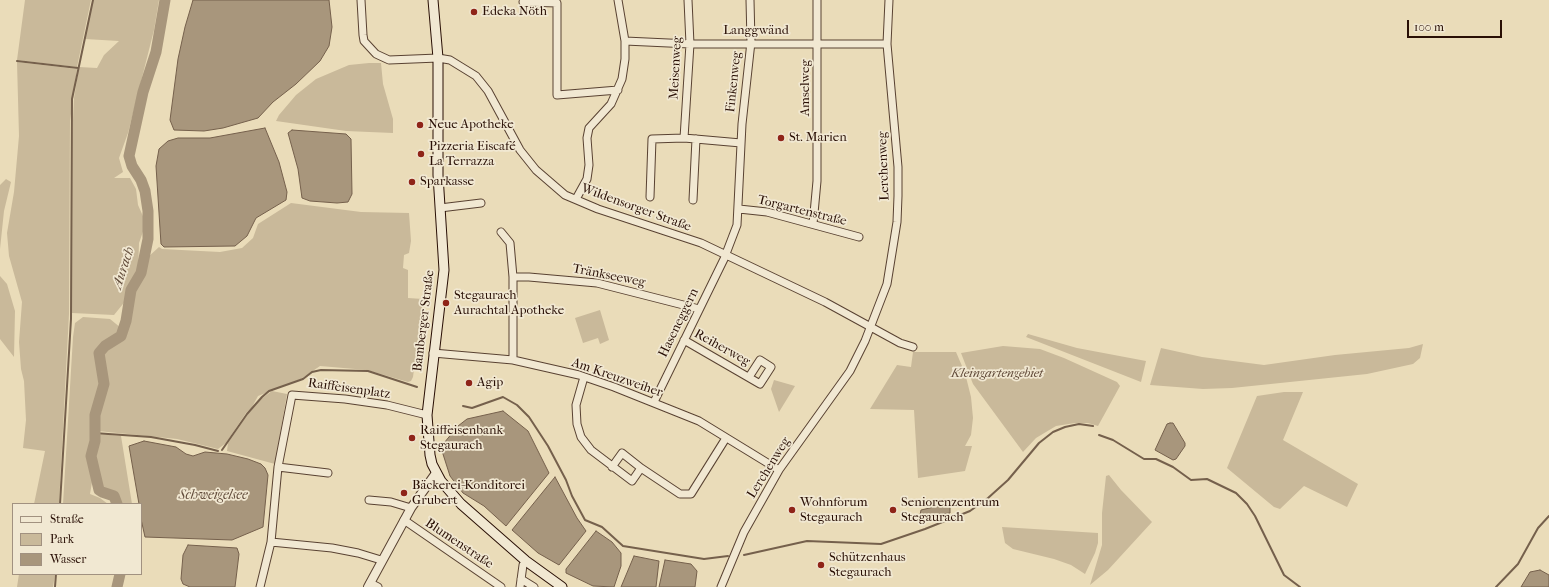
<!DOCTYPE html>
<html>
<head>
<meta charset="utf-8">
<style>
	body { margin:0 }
	#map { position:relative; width:1549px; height:587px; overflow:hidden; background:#eadcb9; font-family:"IM FELL French Canon",serif }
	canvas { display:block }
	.legend { position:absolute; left:12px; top:503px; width:130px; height:72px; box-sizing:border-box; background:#f1e8d2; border:1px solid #a19180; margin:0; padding:5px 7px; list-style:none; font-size:12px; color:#290f05 }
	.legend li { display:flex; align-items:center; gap:8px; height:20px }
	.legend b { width:20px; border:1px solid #a19180 }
	.scale { position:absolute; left:1407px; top:20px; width:95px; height:18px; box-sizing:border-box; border:2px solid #290f05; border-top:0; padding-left:5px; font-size:12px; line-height:14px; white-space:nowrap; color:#290f05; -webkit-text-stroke:3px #f1e8d2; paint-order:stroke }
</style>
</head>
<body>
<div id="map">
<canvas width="1549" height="587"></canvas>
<ul class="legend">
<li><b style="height:5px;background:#f1e8d2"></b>Straße</li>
<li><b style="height:11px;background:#c9b99a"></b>Park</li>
<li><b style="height:11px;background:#a8967c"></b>Wasser</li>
</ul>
<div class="scale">100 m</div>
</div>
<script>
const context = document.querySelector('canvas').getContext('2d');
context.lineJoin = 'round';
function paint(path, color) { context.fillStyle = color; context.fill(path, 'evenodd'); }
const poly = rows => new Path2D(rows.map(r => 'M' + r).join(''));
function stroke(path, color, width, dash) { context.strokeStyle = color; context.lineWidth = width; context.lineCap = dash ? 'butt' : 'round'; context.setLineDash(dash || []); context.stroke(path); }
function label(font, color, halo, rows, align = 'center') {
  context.font = font + ' "IM FELL French Canon",serif'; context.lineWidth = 3.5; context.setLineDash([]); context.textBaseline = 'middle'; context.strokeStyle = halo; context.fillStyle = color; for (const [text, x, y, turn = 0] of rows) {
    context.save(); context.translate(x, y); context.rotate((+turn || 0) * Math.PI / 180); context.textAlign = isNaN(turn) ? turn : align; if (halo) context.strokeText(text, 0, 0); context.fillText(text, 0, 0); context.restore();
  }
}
paint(poly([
	[25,0,91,0,77,67,17,60],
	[93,0,159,0,154,30,128,133,119,158,123,172,114,178,130,178,136,189,138,205,146,223,139,243,138,273,129,289,127,299,114,315,72,313,72,141,74,98,79,67,97,68,104,55,119,41,85,39],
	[17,62,77,69,70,121,69,314,59,504,34,504,45,451,23,448,26,420,24,381,21,369,19,342,22,302,9,256,7,233,14,192,19,136],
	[369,63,381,63,383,84,393,119,393,133,346,131,276,121,279,115,296,95,316,79,349,65],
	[6,179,11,182,4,211,0,249,0,185],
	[291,203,361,212,409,213,411,241,409,253,404,255,403,268,408,270,408,298,423,299,413,377,411,381,408,382,367,370,320,366,301,379,258,396,252,407,246,413,226,443,218,449,177,439,98,431,97,411,106,386,103,353,120,340,125,333,132,291,144,270,147,258,159,247,162,249,220,252,242,248,253,238,258,224],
	[0,276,7,284,15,311,14,357,0,339],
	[600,310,609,340,600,344,598,338,583,343,575,318],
	[83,317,110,319,121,328,114,337,104,343,99,349,101,387,93,410,91,438,87,454,93,476,90,494,100,498,108,504,63,504,73,337,75,323],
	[1028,334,1077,348,1146,361,1141,382,1026,337],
	[1423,344,1420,358,1413,364,1367,374,1232,388,1203,389,1150,385,1161,348,1202,357,1264,365,1335,355,1409,348],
	[1003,346,1040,349,1064,358,1117,382,1120,386,1098,426,1088,423,1075,423,1056,426,1036,438,1023,452,973,384,961,353],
	[913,352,956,352,965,373,971,397,973,418,971,435,965,446,972,446,965,471,918,478,914,410,870,409,897,365,911,367],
	[774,380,795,386,779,412,771,389],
	[272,391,287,394,275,464,227,451,228,443,247,415,261,399],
	[1284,392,1303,392,1283,440,1358,484,1347,507,1304,486,1280,509,1274,507,1227,468,1257,396],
	[97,434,121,436,132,504,119,504,118,498,114,494,108,490,101,490,97,467,94,463,93,455],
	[1109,475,1121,490,1152,522,1108,570,1090,585,1102,545,1102,513,1106,476],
	[1002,527,1098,533,1098,543,1095,553,1085,574,1071,565,1054,559,1013,549,1005,543],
	[19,574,55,574,53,587,17,587]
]), '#c9b99a');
const water = poly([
	[193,0,329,0,332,27,329,46,320,61,296,84,273,102,258,118,223,128,204,131,174,130,170,120,178,59,185,27,193,0],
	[265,128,279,162,287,192,286,200,256,218,247,236,235,246,164,247,161,244,156,166,159,149,168,141,178,138,210,138,265,128],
	[292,130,346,134,351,139,352,194,348,202,337,203,310,201,302,198,298,169,288,133,292,130],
	[503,411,528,431,549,473,506,526,484,506,463,493,450,476,442,451,444,443,458,426,467,419,503,411],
	[1170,423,1173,423,1185,443,1185,446,1176,459,1173,460,1155,450,1167,424,1170,423],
	[144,441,176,447,186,454,193,456,205,452,227,454,248,459,261,464,265,468,268,475,263,527,232,540,145,537,141,519,141,504,139,504,129,446,144,441],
	[555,477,577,518,586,531,559,565,538,553,512,530,555,477],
	[947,504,950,505,950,513,924,516,920,515,921,510,947,504],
	[596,531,612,542,621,553,621,566,614,587,593,586,566,573,566,569,596,531],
	[188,545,237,548,239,554,235,587,190,587,183,584,181,579,183,555,188,545],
	[634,556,659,561,656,587,621,587,634,556],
	[665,560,691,564,697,571,695,587,659,587,665,560],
	[1540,570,1549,575,1549,587,1521,587,1530,572,1540,570]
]);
paint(water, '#a8967c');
stroke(water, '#75604c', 1);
stroke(poly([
	[17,61,78,68],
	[463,406,472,408,503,397,517,405,529,417,548,446,566,480,572,496,585,520,602,527,623,546,704,559,728,556],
	[94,433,151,437,195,445,218,451],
	[1099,435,1113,440,1144,459,1156,459,1173,467,1191,480,1207,479,1236,493,1247,504,1255,516,1284,575,1300,587],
	[222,450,247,414,262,397,269,391,303,379,312,372,321,370,368,371,417,387],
	[60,504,71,319,72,99,93,0],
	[744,555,807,541,881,544,925,529,970,511,988,498,1008,480,1039,443,1053,432,1065,427,1079,424,1093,426],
	[55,587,56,574],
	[1496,587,1518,564,1538,528,1549,516]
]), '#75604c', 2);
stroke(poly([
	[117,504,114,496,102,492,99,490,91,456,95,441,95,415,104,384,99,353,105,346,121,336,126,321,131,290,141,273,148,239,148,211,145,191,141,180,132,166,129,156,143,92,156,52,165,0],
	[117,587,120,574]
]), '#a8967c', 11);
const minor = poly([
	[361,0,363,35,364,41,376,54,389,60,438,58,450,60,476,76,488,91,520,150,536,170,565,195,598,209,701,243,825,302,900,343,913,347],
	[523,2,557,3,557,95,618,90],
	[625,41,690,44,887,44],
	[684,138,690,44,688,0],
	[650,197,652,139,684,138,741,143],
	[576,199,587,179,589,165,587,138,589,128,611,104,622,79,625,59,625,41,618,0],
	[693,200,696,139],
	[440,208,481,203],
	[739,209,767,212,859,237],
	[813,224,817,181,817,0],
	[501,232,510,243,513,277,513,360],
	[513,277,529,277,597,283,699,309],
	[684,340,760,384,771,367,760,360,749,377],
	[433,353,513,360,579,375,614,387,699,421,779,470],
	[584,377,576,405,577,424,581,437,591,450,632,481,641,468,680,494,691,494,726,438],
	[654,402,724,259,737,225,742,124,751,42,750,0],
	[278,467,328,473],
	[612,467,622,453,641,468],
	[369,500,391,502,411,508],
	[404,520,501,587],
	[271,542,332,548,358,553,381,560],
	[521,579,534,587],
	[370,583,378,587],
	[260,587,271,542,278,467,292,395,345,399,387,405,427,415],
	[520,587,523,565,526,561],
	[721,587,744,532,779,470,850,371,865,341,887,284,897,222,898,196,898,167,887,44,889,0]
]);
const tertiary = poly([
	[368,587,411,508,436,473]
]);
const secondary = poly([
	[433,0,438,58,438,175,444,270,427,415,430,455,432,464,441,481,461,504,526,561,562,587]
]);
stroke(minor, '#594232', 9);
stroke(tertiary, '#594232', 10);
stroke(secondary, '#290f05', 11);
stroke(minor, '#f1e8d2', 7);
stroke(tertiary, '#f1e8d2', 8);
stroke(secondary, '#f1e8d2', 9);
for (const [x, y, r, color] of [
	[474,12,4,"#8f2418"],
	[420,125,4,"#8f2418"],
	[781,138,4,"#8f2418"],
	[421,154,4,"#8f2418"],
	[412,182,4,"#8f2418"],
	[446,303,4,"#8f2418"],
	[469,383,4,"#8f2418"],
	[412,438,4,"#8f2418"],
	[404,493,4,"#8f2418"],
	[792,510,4,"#8f2418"],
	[893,510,4,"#8f2418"],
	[821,565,4,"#8f2418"]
]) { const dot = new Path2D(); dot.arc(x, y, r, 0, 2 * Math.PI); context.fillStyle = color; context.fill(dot); stroke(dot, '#f1e8d2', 1.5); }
label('13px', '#290f05', '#f1e8d2', [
	["Edeka Nöth",482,12],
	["Neue Apotheke",428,125],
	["St. Marien",789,138],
	["Pizzeria Eiscafé",429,147],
	["La Terrazza",429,162],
	["Sparkasse",420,182],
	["Stegaurach",454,296],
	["Aurachtal Apotheke",454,311],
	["Agip",477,383],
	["Raiffeisenbank",420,431],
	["Stegaurach",420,446],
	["Bäckerei-Konditorei",412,486],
	["Grubert",412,501],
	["Wohnforum",800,503],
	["Stegaurach",800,518],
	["Seniorenzentrum",901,503],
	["Stegaurach",901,518],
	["Schützenhaus",829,558],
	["Stegaurach",829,573]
], 'left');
label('13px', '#290f05', '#f1e8d2', [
	["Langgwänd",756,31],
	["Meisenweg",676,68,-87],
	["Finkenweg",734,82,-84],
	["Amselweg",806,88,-90],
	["Lerchenweg",884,166,-92],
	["Wildensorger Straße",636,208,20],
	["Torgartenstraße",802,211,14],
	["Tränkseeweg",609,276,11],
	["Bamberger Straße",424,321,-83],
	["Haseneggern",679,323,-64],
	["Reiherweg",722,348,29],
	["Am Kreuzweiher",617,378,19],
	["Raiffeisenplatz",349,389,8],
	["Lerchenweg",769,468,-58],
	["Blumenstraße",459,544,34]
]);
label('italic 13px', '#614a39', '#f1e8d2', [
	["Kleingartengebiet",997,374]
]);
label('italic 14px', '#624c3b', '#f1e8d2', [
	["Aurach",124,268,-72],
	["Schweigelsee",213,496]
]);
</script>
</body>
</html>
